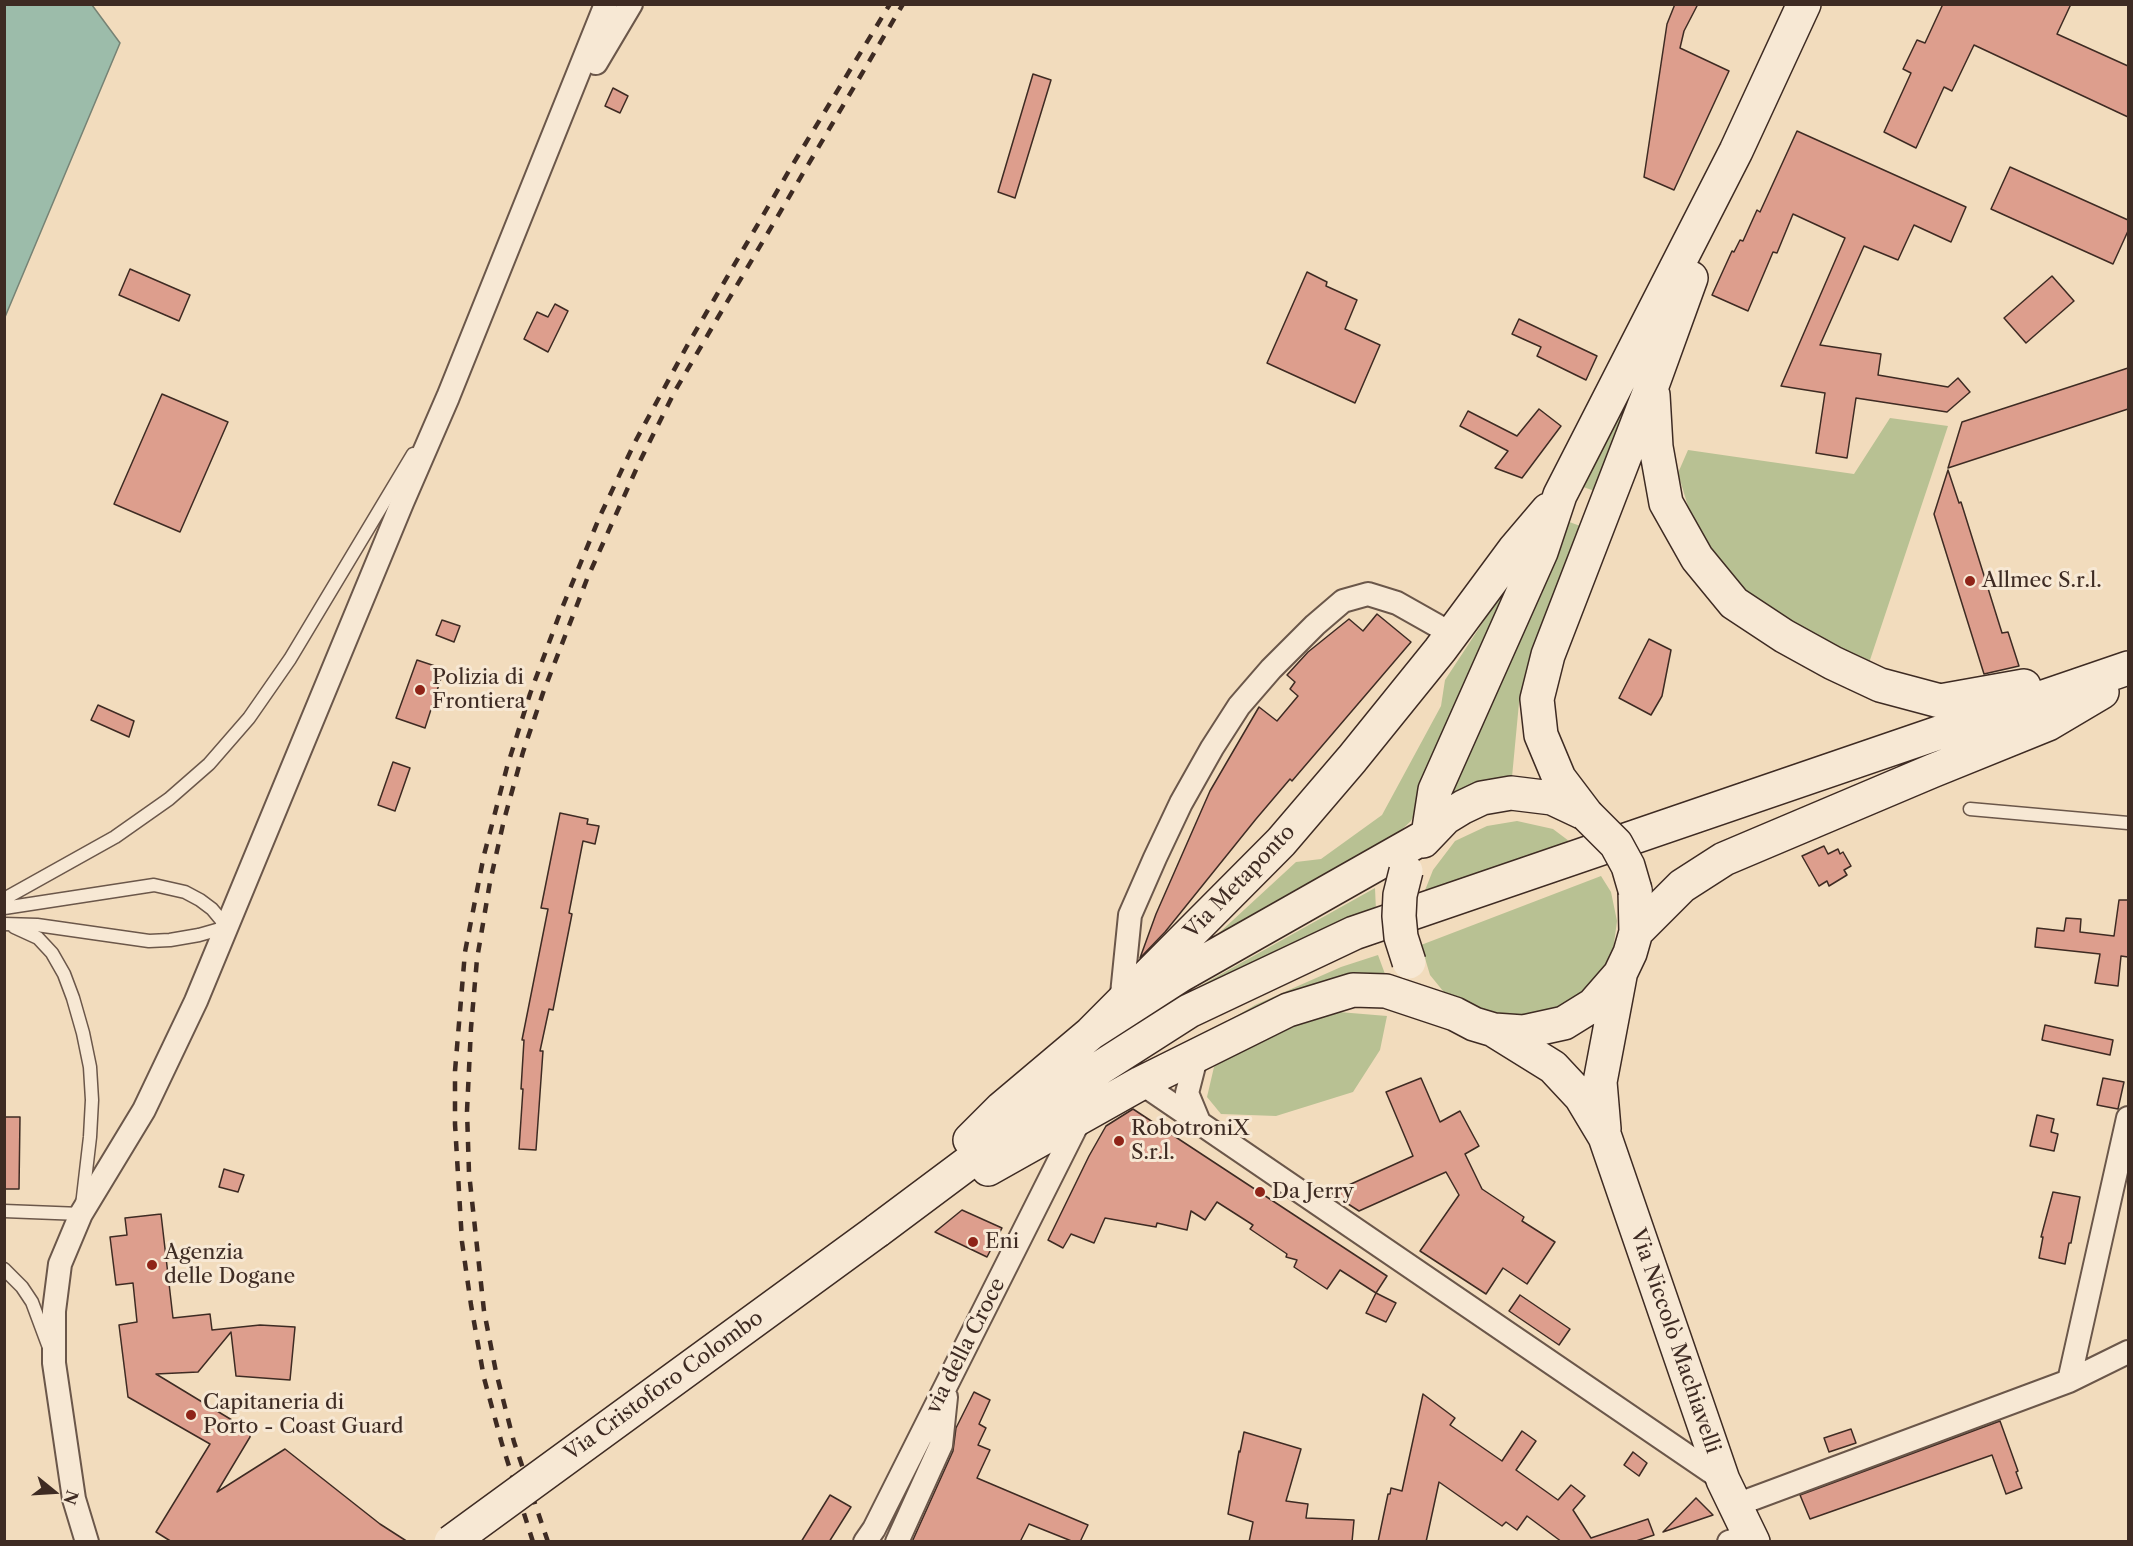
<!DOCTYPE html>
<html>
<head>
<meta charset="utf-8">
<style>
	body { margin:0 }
	#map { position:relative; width:2133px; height:1546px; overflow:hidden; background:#f2dcbd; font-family:"Libre Caslon Text",serif }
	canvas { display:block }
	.frame { position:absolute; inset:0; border:6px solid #3e2b23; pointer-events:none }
	.north { position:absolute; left:24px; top:1462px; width:60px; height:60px; -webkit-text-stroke:4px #f7e8d4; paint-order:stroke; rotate:108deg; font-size:16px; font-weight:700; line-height:24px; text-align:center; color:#3e2b23 }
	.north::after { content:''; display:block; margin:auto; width:21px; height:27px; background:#3e2b23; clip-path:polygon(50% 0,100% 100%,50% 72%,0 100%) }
</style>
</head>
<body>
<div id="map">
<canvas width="2133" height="1546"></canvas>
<div class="frame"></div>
<div class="north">N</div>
</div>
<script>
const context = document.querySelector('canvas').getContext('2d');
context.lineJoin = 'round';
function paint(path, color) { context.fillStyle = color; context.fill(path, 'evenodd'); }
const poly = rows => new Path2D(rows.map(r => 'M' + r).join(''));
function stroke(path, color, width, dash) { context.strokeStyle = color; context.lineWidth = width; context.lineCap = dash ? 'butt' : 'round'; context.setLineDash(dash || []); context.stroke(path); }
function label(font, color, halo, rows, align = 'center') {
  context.font = font + ' "Libre Caslon Text",serif'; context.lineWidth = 6; context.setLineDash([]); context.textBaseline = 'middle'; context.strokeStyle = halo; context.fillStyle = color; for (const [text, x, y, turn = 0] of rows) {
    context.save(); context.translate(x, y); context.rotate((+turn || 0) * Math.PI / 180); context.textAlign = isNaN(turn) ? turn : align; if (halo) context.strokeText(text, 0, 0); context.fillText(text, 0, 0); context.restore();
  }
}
paint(poly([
	[1669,307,1598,492,1583,487],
	[1890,418,1948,426,1868,666,1807,632,1740,591,1698,540,1678,473,1688,450,1854,474],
	[1564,520,1583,527,1519,703,1512,777,1448,795],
	[1514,575,1428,787,1411,821,1380,850,1194,956,1296,862,1321,859,1382,815,1441,706,1445,680],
	[1517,821,1553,829,1573,844,1422,898,1433,870,1455,841,1487,826],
	[1601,876,1611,892,1617,921,1613,951,1599,979,1572,1008,1538,1022,1456,1007,1430,975,1421,945],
	[1375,888,1376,911,1292,943,1177,1006,1173,1001],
	[1378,955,1385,974,1270,1007,1121,1084,1255,1005,1341,967],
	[1339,1012,1387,1016,1380,1050,1353,1092,1276,1116,1221,1114,1207,1097,1214,1067,1262,1036]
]), '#b8c193');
const water = poly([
	[5,4,92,5,120,43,5,317,5,4]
]);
paint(water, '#9cbcaa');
stroke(water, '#768274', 1.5);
const building = poly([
	[1675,4,1698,4,1684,31,1680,48,1729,71,1674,190,1644,177,1667,24,1675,4],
	[1943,4,2071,4,2057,34,2128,66,2128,117,1974,45,1952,91,1944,87,1916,148,1884,132,1911,73,1903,69,1917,40,1925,43,1943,4],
	[1033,74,1051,80,1015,198,998,192,1033,74],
	[613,88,628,96,620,113,605,106,613,88],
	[1797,131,1966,207,1951,242,1914,225,1898,260,1864,246,1820,345,1881,354,1878,375,1948,387,1958,378,1970,392,1947,412,1856,398,1847,458,1816,453,1825,393,1781,386,1845,238,1793,214,1777,253,1773,252,1748,311,1712,295,1732,251,1734,252,1740,240,1743,241,1757,210,1760,212,1797,131],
	[2010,167,2128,220,2128,231,2113,264,1991,209,2010,167],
	[130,269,190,295,179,321,119,295,130,269],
	[1307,272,1327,282,1326,286,1357,300,1345,329,1380,345,1355,403,1267,363,1307,272],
	[2052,276,2074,301,2026,343,2004,318,2052,276],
	[555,304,568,311,548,352,524,339,537,312,548,317,555,304],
	[1519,319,1597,356,1586,380,1537,356,1541,347,1512,334,1519,319],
	[2128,368,2128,409,1948,468,1962,422,2128,368],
	[162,394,228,422,180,532,114,504,162,394],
	[1539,409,1561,426,1522,478,1495,468,1508,451,1460,426,1468,411,1517,436,1539,409],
	[1948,470,1959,503,1961,502,2002,633,2008,632,2019,666,1984,674,1934,514,1948,470],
	[1377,614,1411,642,1292,781,1290,779,1256,819,1165,932,1140,958,1156,914,1210,791,1259,707,1277,721,1298,696,1290,689,1295,682,1287,675,1308,652,1349,619,1363,631,1377,614],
	[442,620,460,626,454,642,436,635,442,620],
	[1649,639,1671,650,1662,696,1651,715,1619,698,1649,639],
	[417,660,444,669,425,728,396,718,417,660],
	[98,705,134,721,129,737,91,720,98,705],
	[393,762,410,768,395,811,378,805,393,762],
	[560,813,588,819,587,824,599,826,595,844,583,841,569,913,572,914,553,1010,549,1009,540,1051,543,1051,536,1150,519,1149,523,1089,521,1089,524,1040,522,1040,548,909,541,908,560,813],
	[1824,846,1828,854,1838,849,1840,854,1843,852,1851,866,1844,870,1847,875,1829,886,1827,881,1819,886,1802,856,1824,846],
	[2119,900,2128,900,2128,957,2121,956,2118,986,2095,983,2100,954,2035,947,2037,928,2064,931,2066,918,2081,919,2080,932,2114,936,2119,900],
	[2045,1025,2113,1040,2110,1055,2042,1040,2045,1025],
	[1421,1078,1440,1122,1460,1111,1474,1137,1479,1146,1465,1154,1482,1189,1524,1217,1522,1221,1555,1242,1527,1284,1503,1268,1486,1294,1420,1251,1459,1195,1446,1172,1359,1211,1331,1193,1413,1156,1386,1092,1421,1078],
	[2103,1078,2124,1082,2118,1109,2097,1105,2103,1078],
	[1133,1109,1387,1276,1376,1293,1340,1270,1327,1289,1294,1267,1297,1260,1286,1257,1287,1254,1250,1229,1253,1225,1217,1202,1205,1220,1191,1211,1187,1230,1157,1223,1156,1227,1105,1218,1094,1243,1071,1234,1063,1248,1048,1240,1089,1156,1106,1126,1133,1109],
	[2037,1115,2054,1119,2051,1132,2058,1134,2054,1151,2030,1146,2037,1115],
	[4,1117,20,1117,19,1189,4,1189,4,1117],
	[224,1169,244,1175,238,1192,219,1187,224,1169],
	[2053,1192,2080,1197,2071,1243,2069,1243,2065,1264,2039,1258,2043,1237,2041,1237,2053,1192],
	[962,1210,1002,1228,987,1257,935,1232,962,1210],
	[161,1214,173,1318,210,1314,212,1330,260,1325,295,1327,290,1380,236,1376,231,1332,198,1372,156,1374,250,1431,250,1437,217,1492,285,1449,380,1524,408,1542,172,1542,156,1532,210,1444,128,1397,119,1325,137,1322,133,1283,116,1285,110,1237,127,1235,125,1218,161,1214],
	[1376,1293,1396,1303,1386,1322,1366,1313,1376,1293],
	[1520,1295,1570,1329,1559,1345,1509,1311,1520,1295],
	[974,1392,990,1400,979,1424,986,1428,978,1445,990,1450,977,1478,1088,1525,1080,1542,1074,1542,1029,1524,1020,1542,912,1542,953,1451,956,1428,974,1392],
	[1423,1394,1455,1418,1450,1425,1502,1461,1522,1431,1536,1441,1516,1470,1558,1500,1571,1485,1585,1496,1573,1510,1591,1538,1648,1519,1654,1535,1633,1542,1562,1542,1527,1516,1517,1530,1506,1522,1502,1526,1439,1482,1426,1542,1378,1542,1388,1494,1390,1494,1391,1488,1402,1491,1423,1394],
	[2000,1421,2018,1471,2016,1472,2022,1488,2006,1494,1992,1455,1810,1519,1800,1495,2000,1421],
	[1851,1429,1856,1443,1829,1452,1824,1438,1851,1429],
	[1244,1432,1301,1449,1286,1501,1308,1504,1306,1518,1354,1520,1352,1542,1249,1542,1253,1522,1228,1514,1239,1451,1240,1452,1244,1432],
	[1633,1452,1647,1463,1639,1476,1624,1465,1633,1452],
	[830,1495,851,1507,829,1542,801,1542,830,1495],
	[1696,1498,1713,1515,1663,1532,1696,1498]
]);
paint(building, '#dd9e8d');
stroke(building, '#3e2b23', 1.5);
const lane = poly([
	[1970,809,2128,823],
	[4,899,115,837,169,799,209,764,249,718,290,659,413,454],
	[4,908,154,885,185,892,200,900,212,909,227,927,199,935,170,940,149,941,37,925,4,924],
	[4,1211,81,1214,90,1137,92,1100,90,1067,83,1033,73,998,64,974,52,953,38,938,14,927],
	[4,1269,22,1287,32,1302,48,1345]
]);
const street = poly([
	[596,63,631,4],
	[1121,1004,1130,915,1155,858,1181,803,1212,748,1239,706,1271,669,1315,625,1343,601,1368,594,1397,603,1452,634],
	[1197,1054,1187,1093,1199,1122],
	[1141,1083,1723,1480],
	[2069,1381,2128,1118],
	[1736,1505,2069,1381,2128,1352],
	[87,1542,74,1499,54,1363,54,1311,60,1264,81,1214,144,1110,196,1001,402,503,448,397,606,4],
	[865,1542,874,1529,1081,1117],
	[897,1542,941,1445,946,1397],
	[1729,1542,1750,1535]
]);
const secondary = poly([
	[1653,395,1656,447,1666,503,1697,558,1734,603,1784,636,1833,663,1880,685,1940,701,2024,686],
	[1587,815,1559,778,1541,735,1537,699,1548,655,1653,383,1691,278],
	[1423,841,1445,818,1463,807,1482,798,1511,793,1552,798,1586,814],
	[1636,932,1682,886,1724,859,1932,771,2048,724,2102,692],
	[1495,1031,1553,1067,1581,1097,1605,1137,1723,1480,1753,1542],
	[1091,1033,1181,975,1428,835,1435,790,1541,552,1560,495,1736,151,1804,4],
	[1604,1129,1600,1082,1620,976],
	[970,1140,1002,1108,1091,1033,1281,842,1352,759,1440,650,1514,550,1548,510],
	[988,1169,1141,1083,1288,1010,1353,990,1386,991,1455,1014,1474,1024,1494,1030,1523,1032,1564,1023,1593,1005,1620,974,1630,953,1636,932,1635,890],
	[877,1231,1067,1089,1189,1011,1354,933,2128,668]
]);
stroke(lane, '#6b574a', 15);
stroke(street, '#6b574a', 26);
stroke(secondary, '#3e2b23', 36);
stroke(lane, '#f7e8d4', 12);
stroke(street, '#f7e8d4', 22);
stroke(secondary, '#f7e8d4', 33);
stroke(poly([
	[533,1542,502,1444,484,1378,471,1305,462,1242,455,1124,455,1071,465,952,484,855,507,767,530,694,560,613,600,516,635,442,687,346,790,169,890,4],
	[548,1542,514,1442,496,1372,484,1311,469,1173,467,1111,471,1028,477,959,490,882,504,820,523,752,543,693,587,579,639,463,675,391,717,319,903,4]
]), '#3e2b23', 4.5, [10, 10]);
const secondaryBridge = poly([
	[1587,815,1616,844,1628,866,1635,890],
	[1406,871,1400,895,1399,916,1401,937,1409,962],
	[451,1542,877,1231]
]);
stroke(secondaryBridge, '#3e2b23', 36, []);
stroke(secondaryBridge, '#f7e8d4', 33);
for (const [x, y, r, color] of [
	[1970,581,6,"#8f2418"],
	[420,690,6,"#8f2418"],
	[1119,1141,6,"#8f2418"],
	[1260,1192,6,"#8f2418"],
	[973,1242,6,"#8f2418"],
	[152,1265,6,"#8f2418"],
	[191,1415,6,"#8f2418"]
]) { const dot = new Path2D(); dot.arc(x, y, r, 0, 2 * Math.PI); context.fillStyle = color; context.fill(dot); stroke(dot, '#f7e8d4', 2); }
label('21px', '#3e2b23', '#f7e8d4', [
	["Allmec S.r.l.",1982,581],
	["Polizia di",432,678],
	["Frontiera",432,702],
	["RobotroniX",1131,1129],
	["S.r.l.",1131,1153],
	["Da Jerry",1272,1192],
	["Eni",985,1242],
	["Agenzia",164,1253],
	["delle Dogane",164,1277],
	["Capitaneria di",203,1403],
	["Porto - Coast Guard",203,1427]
], 'left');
label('21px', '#3e2b23', '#f7e8d4', [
	["Via Metaponto",1240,882,-46],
	["Via Niccolò Machiavelli",1675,1341,71],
	["via della Croce",966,1346,-63],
	["Via Cristoforo Colombo",664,1386,-36]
]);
</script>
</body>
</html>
